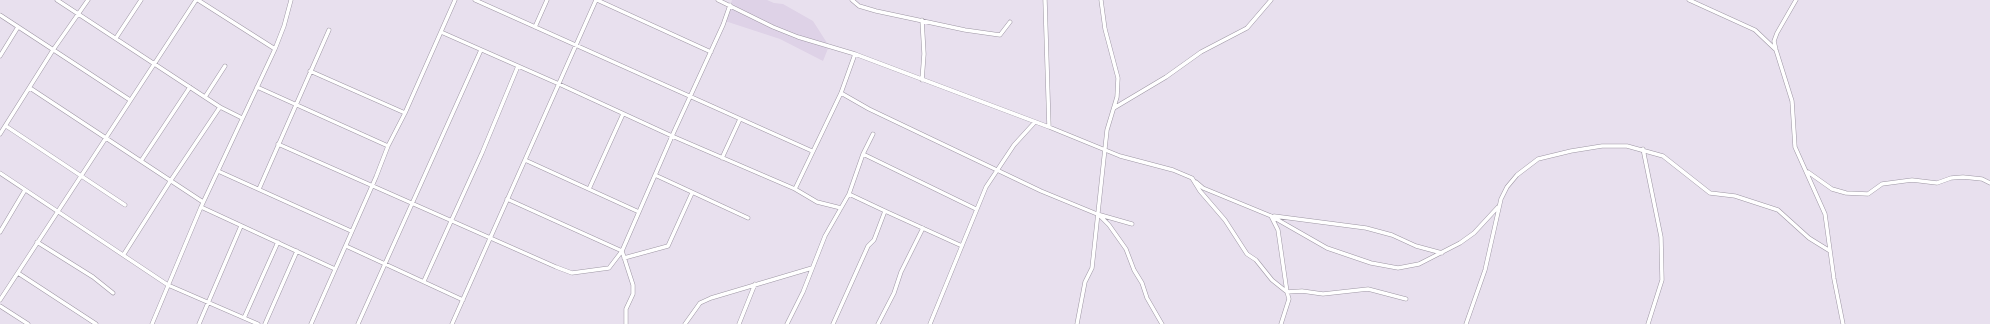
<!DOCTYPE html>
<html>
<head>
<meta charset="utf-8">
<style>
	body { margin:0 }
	canvas { display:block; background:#e8e0ee }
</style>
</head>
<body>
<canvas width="1990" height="324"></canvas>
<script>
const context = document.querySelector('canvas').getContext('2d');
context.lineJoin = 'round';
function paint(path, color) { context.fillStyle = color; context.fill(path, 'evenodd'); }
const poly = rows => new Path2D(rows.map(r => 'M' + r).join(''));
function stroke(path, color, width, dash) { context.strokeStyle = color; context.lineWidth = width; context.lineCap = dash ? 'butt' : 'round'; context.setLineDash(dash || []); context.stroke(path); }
paint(poly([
	[732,0,767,0,774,3,783,4,813,21,829,46,823,61,780,39,725,21]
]), '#ded2e7');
const minor = poly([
	[57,0,220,107,242,118],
	[198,0,275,49],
	[475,0,812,151],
	[597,0,711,52],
	[718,0,773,27,798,37,855,54,1049,127,1120,156,1173,170,1192,178,1200,191,1225,220,1247,254,1256,260,1272,280,1287,292,1289,299,1281,324],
	[852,0,859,6,876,11,965,30,1000,35,1010,22],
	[1045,0,1049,127],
	[1689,0,1755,30,1775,49],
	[1796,0,1777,33,1774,41,1776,50,1792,101,1795,147,1825,214,1834,279,1843,324],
	[0,15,130,100],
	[535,27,547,0],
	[441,32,559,84,672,136,795,189,817,202,841,208],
	[116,38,141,0],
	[0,56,18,27],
	[310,71,405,113],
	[922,80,924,54,922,20],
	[257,87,388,146],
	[30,88,203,202],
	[841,93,869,109,1041,191,1097,214,1132,224],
	[205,97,225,66],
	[1114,108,1166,77,1201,52,1247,28,1271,0],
	[6,126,125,205],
	[0,134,53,50,88,0],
	[278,144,556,267,572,273,609,268,622,251,672,136,723,25,730,5],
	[1643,149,1661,237,1662,280,1648,324],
	[863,154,976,209],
	[722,158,740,119],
	[525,160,639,212],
	[141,161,190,87],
	[218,171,351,231],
	[1808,172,1832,189,1846,193,1868,194,1882,184,1912,180,1937,183,1951,178,1963,177,1982,179,1990,183],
	[0,173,168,285,258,324],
	[655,175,748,218],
	[1196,182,1203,188,1271,216,1327,248,1371,263,1398,268,1419,264,1460,243,1474,233,1498,207],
	[259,189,329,30],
	[589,189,623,114],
	[795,189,841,93,855,54],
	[849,194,885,211],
	[507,199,622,251,633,285,633,294,626,309,626,324],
	[201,207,335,269],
	[1098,214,1109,225,1126,249,1134,270,1142,283,1147,298,1162,324],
	[1271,216,1278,230,1287,292,1302,291,1323,294,1368,289,1406,299],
	[1274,216,1366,228,1392,235,1416,246,1442,253],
	[0,232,25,190],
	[37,242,93,277,113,293],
	[346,246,463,300],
	[124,254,171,180,220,107],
	[624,258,668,246,692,193],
	[18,273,96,324],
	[424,281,482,153,518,66],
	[0,300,196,0],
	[0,306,28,324],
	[244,318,278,242],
	[152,324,201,207,275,49,284,26,291,0],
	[199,324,241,226],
	[265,324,297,251],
	[311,324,376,177,388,146,405,113,455,0],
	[358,324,481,50],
	[452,324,596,0],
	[685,324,700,303,711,298,812,268],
	[739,324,755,284],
	[787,324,803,292,825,236,849,194,863,154,873,134],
	[833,324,868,246,874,240,885,211,962,246],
	[878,324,894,293,901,272,923,228],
	[930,324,986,187,1014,145,1035,122],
	[1077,324,1085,282,1092,268,1107,130,1117,97,1118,78,1105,29,1101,0],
	[1466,324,1485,270,1501,199,1507,187,1517,175,1538,159,1571,151,1602,146,1627,146,1663,156,1710,193,1735,196,1778,210,1809,238,1830,251]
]);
stroke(minor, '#9e97a4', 4.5);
stroke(minor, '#fff', 3.5);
</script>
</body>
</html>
